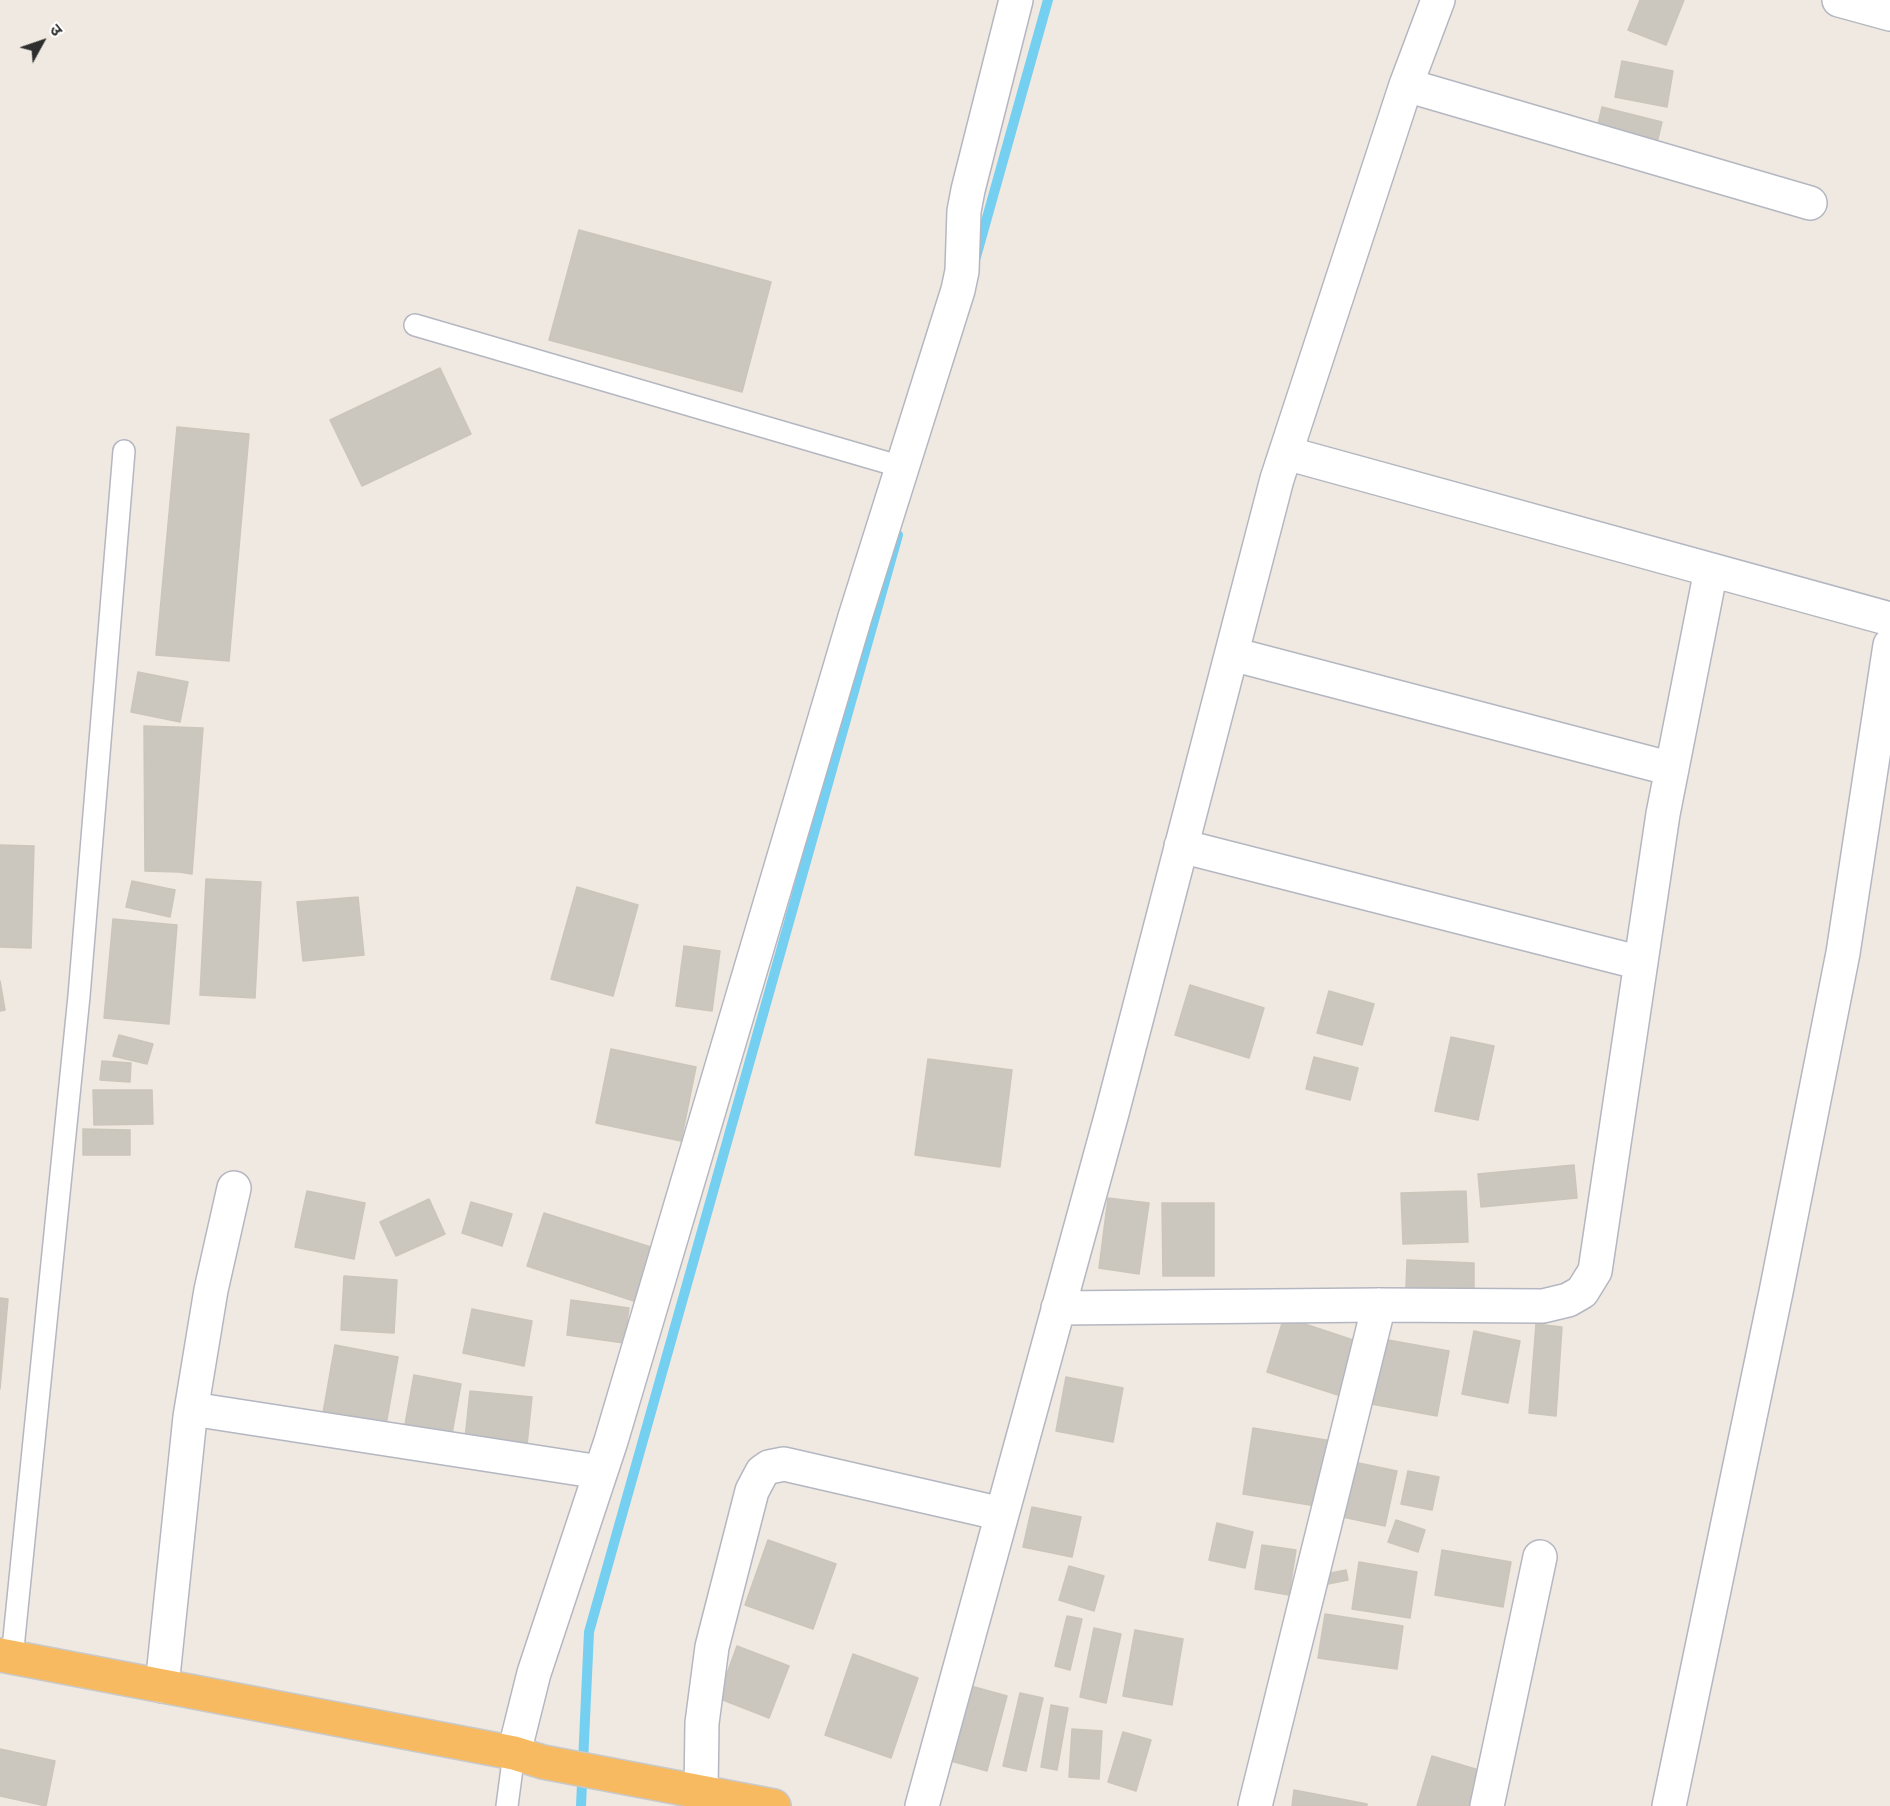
<!DOCTYPE html>
<html>
<head>
<meta charset="utf-8">
<style>
	body { margin:0 }
	#map { position:relative; width:1890px; height:1806px; overflow:hidden; background:#efe9e1; font-family:Helvetica,"Noto Sans Devanagari",sans-serif }
	canvas { display:block }
	.north { position:absolute; left:12px; top:12px; width:60px; height:60px; -webkit-text-stroke:4px #fff; paint-order:stroke; rotate:50deg; font-size:16px; font-weight:700; line-height:24px; text-align:center; color:#2e2e2e }
	.north::after { content:''; display:block; margin:auto; width:21px; height:27px; background:#2e2e2e; clip-path:polygon(50% 0,100% 100%,50% 72%,0 100%) }
</style>
</head>
<body>
<div id="map">
<canvas width="1890" height="1806"></canvas>
<div class="north">उ</div>
</div>
<script>
const context = document.querySelector('canvas').getContext('2d');
context.lineJoin = 'round';
const poly = rows => new Path2D(rows.map(r => 'M' + r).join(''));
function stroke(path, color, width, dash) { context.strokeStyle = color; context.lineWidth = width; context.lineCap = dash ? 'butt' : 'round'; context.setLineDash(dash || []); context.stroke(path); }
function paint(path, color) { context.fillStyle = color; context.fill(path, 'evenodd'); }
stroke(poly([
	[976,257,1048,0],
	[581,1806,589,1632,898,535]
]), '#75cff0', 10);
const building = poly([
	[1640,0,1684,0,1666,45,1628,30,1640,0],
	[1622,61,1673,71,1667,107,1615,97,1622,61],
	[1602,107,1662,122,1656,147,1596,133,1602,107],
	[579,230,771,282,742,392,549,340,579,230],
	[440,368,471,434,362,486,330,420,440,368],
	[177,427,249,434,229,661,156,655,177,427],
	[138,672,188,682,180,722,131,712,138,672],
	[144,726,203,728,192,874,179,872,145,871,144,726],
	[0,845,34,846,31,948,0,947,0,845],
	[206,879,261,882,255,998,200,995,206,879],
	[132,881,175,890,170,917,126,907,132,881],
	[577,887,638,905,613,996,551,979,577,887],
	[358,897,364,955,303,961,297,902,358,897],
	[113,919,177,925,169,1024,104,1018,113,919],
	[684,946,720,951,712,1011,676,1006,684,946],
	[0,981,5,1010,0,1011,0,981],
	[1190,985,1264,1008,1249,1058,1175,1035,1190,985],
	[1329,991,1374,1004,1362,1045,1317,1033,1329,991],
	[119,1035,153,1044,147,1064,113,1056,119,1035],
	[1451,1037,1494,1046,1478,1120,1435,1111,1451,1037],
	[611,1049,696,1067,681,1141,596,1123,611,1049],
	[1314,1057,1358,1068,1350,1100,1306,1089,1314,1057],
	[928,1059,1012,1070,1000,1167,915,1155,928,1059],
	[102,1061,131,1063,130,1082,100,1080,102,1061],
	[93,1090,152,1090,153,1124,94,1125,93,1090],
	[83,1129,130,1130,130,1155,83,1155,83,1129],
	[1574,1165,1577,1198,1481,1207,1478,1174,1574,1165],
	[307,1191,365,1203,354,1259,295,1247,307,1191],
	[1466,1191,1468,1242,1403,1244,1401,1193,1466,1191],
	[1108,1198,1149,1203,1139,1274,1099,1268,1108,1198],
	[429,1199,445,1234,396,1256,380,1222,429,1199],
	[471,1202,512,1214,502,1246,462,1233,471,1202],
	[1162,1203,1214,1203,1214,1276,1163,1276,1162,1203],
	[544,1213,660,1250,643,1304,527,1266,544,1213],
	[1407,1260,1474,1263,1474,1290,1406,1288,1407,1260],
	[344,1276,397,1280,394,1333,341,1330,344,1276],
	[0,1298,8,1299,0,1389,0,1298],
	[571,1300,629,1308,624,1343,567,1335,571,1300],
	[472,1309,532,1321,524,1366,463,1353,472,1309],
	[1284,1317,1359,1342,1341,1396,1267,1372,1284,1317],
	[1536,1324,1562,1327,1556,1416,1529,1413,1536,1324],
	[1474,1331,1520,1341,1508,1403,1462,1394,1474,1331],
	[1377,1338,1449,1351,1437,1416,1366,1403,1377,1338],
	[335,1345,398,1357,386,1425,323,1413,335,1345],
	[414,1375,461,1384,451,1439,404,1430,414,1375],
	[1066,1377,1123,1388,1113,1442,1056,1431,1066,1377],
	[470,1391,532,1397,527,1445,465,1439,470,1391],
	[1253,1428,1332,1441,1322,1507,1243,1494,1253,1428],
	[1349,1461,1397,1471,1385,1526,1338,1516,1349,1461],
	[1408,1471,1439,1477,1432,1510,1401,1504,1408,1471],
	[1032,1507,1081,1517,1072,1557,1023,1547,1032,1507],
	[1396,1520,1425,1530,1418,1552,1388,1542,1396,1520],
	[1217,1523,1253,1532,1245,1568,1209,1560,1217,1523],
	[768,1540,836,1564,813,1629,745,1605,768,1540],
	[1262,1545,1296,1550,1289,1595,1255,1589,1262,1545],
	[1442,1550,1511,1562,1503,1607,1435,1595,1442,1550],
	[1359,1562,1417,1572,1410,1618,1352,1609,1359,1562],
	[1069,1566,1104,1576,1094,1611,1059,1600,1069,1566],
	[1346,1570,1348,1580,1328,1584,1326,1574,1346,1570],
	[1325,1614,1403,1626,1397,1669,1318,1658,1325,1614],
	[1067,1616,1082,1619,1070,1670,1055,1666,1067,1616],
	[1094,1628,1121,1634,1106,1703,1080,1697,1094,1628],
	[1135,1630,1183,1639,1172,1705,1123,1696,1135,1630],
	[737,1646,789,1666,769,1718,718,1698,737,1646],
	[853,1654,918,1678,891,1758,825,1735,853,1654],
	[971,1686,1007,1696,987,1771,951,1761,971,1686],
	[1020,1693,1043,1698,1026,1771,1003,1766,1020,1693],
	[1051,1705,1068,1708,1057,1770,1041,1767,1051,1705],
	[1072,1729,1102,1731,1099,1779,1069,1777,1072,1729],
	[1123,1732,1151,1740,1136,1791,1108,1782,1123,1732],
	[0,1749,55,1761,46,1806,0,1796,0,1749],
	[1432,1756,1482,1771,1472,1806,1417,1806,1432,1756],
	[1294,1790,1367,1804,1367,1806,1292,1806,1294,1790]
]);
paint(building, '#cbc7bf');
stroke(building, '#cbc5ba', 1.5);
const service = poly([
	[415,325,902,467],
	[12,1658,79,996,124,451],
	[507,1806,514,1753]
]);
const minor = poly([
	[1839,0,1890,14],
	[1406,85,1810,203],
	[1286,453,1890,619],
	[1232,654,1672,769],
	[1181,846,1641,963],
	[1058,1308,1379,1305,1543,1306,1568,1300,1582,1292,1595,1271,1663,814,1711,570],
	[192,1409,600,1472],
	[162,1686,190,1417,211,1290,234,1188],
	[514,1753,534,1673,611,1441,855,617,958,290,962,271,964,211,968,190,1016,0],
	[701,1791,702,1723,712,1647,752,1491,762,1472,769,1467,784,1464,1002,1514],
	[922,1806,1112,1113,1277,479,1406,85,1438,0],
	[1255,1806,1379,1305],
	[1487,1806,1540,1557],
	[1669,1806,1776,1292,1843,953,1890,645]
]);
const trunk = poly([
	[0,1655,514,1753,543,1762,774,1806]
]);
stroke(service, '#b4b7c1', 24);
stroke(minor, '#b4b7c1', 36);
stroke(trunk, '#c9c9c9', 36);
stroke(service, '#fff', 21);
stroke(minor, '#fff', 33);
stroke(trunk, '#f8ba60', 33);
</script>
</body>
</html>
